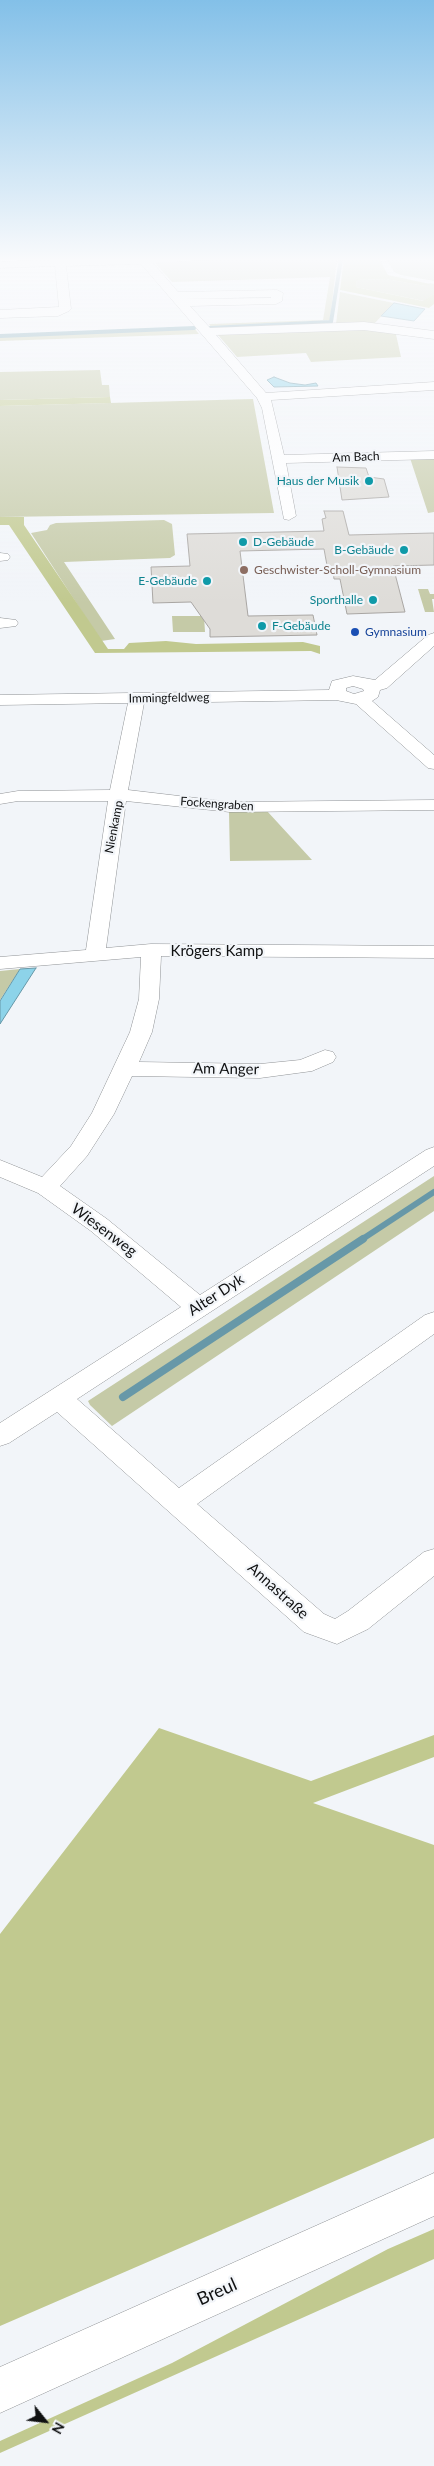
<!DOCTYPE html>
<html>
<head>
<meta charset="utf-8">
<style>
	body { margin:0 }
	#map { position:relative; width:434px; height:2466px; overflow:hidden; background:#f2f5f9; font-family:Lato,sans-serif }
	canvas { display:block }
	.north { position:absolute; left:20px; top:2396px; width:50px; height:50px; -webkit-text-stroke:4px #f2f5f9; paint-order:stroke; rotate:119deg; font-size:14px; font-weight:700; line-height:20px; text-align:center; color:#0f1011 }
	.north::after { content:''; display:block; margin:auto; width:18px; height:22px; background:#0f1011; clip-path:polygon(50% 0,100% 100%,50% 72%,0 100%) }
</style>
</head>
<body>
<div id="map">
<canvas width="434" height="2466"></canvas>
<div class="north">N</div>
</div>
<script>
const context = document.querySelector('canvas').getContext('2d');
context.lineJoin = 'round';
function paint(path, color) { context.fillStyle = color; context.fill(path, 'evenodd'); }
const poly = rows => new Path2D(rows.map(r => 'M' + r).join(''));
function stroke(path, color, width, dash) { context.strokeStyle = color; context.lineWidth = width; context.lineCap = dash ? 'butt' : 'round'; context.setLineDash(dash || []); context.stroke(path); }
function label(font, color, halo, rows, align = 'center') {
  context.font = font + ' Lato,sans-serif'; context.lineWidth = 4.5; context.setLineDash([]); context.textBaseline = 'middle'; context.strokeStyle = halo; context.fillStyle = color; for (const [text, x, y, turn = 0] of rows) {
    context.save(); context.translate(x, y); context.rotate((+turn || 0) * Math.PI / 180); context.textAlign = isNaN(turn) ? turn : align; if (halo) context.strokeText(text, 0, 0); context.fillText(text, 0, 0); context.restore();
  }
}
paint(poly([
	[241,259,337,259,330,320,211,327,209,324,323,320,330,277,172,282,156,264,160,262],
	[387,259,434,259,434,281,401,275,394,272],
	[386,279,425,286,430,283,434,284,434,294,424,301,356,287,357,280],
	[340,292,394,303,374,324,336,324],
	[351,327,395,330,401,357,311,362,306,353,237,357,218,335,219,333],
	[195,329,199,334,0,341,0,337],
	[100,370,102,385,109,385,110,397,0,400,0,372],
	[253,399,274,513,0,517,0,406],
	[434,457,434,512,428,513,410,458],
	[164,520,172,524,175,555,170,558,64,562,115,639,101,641,31,533,47,530,50,525,56,523],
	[418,589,428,589,430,594,434,594,434,599,432,599,434,612,425,612],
	[172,616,204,616,205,632,173,632],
	[267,811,312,860,230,861,229,812],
	[20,969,0,1000,0,971],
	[434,1176,434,1211,112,1426,90,1405,88,1401]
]), '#c5caa7');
paint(poly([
	[344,259,379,259,388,275,430,284,425,286,386,279,357,280,356,287,423,301,434,294,434,304,429,308,340,290],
	[110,397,111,403,0,406,0,400],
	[0,517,24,517,24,525,108,649,124,649,129,643,166,641,196,644,303,642,320,646,320,654,311,651,95,653,9,525,0,525],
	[159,1728,311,1781,434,1735,434,1757,313,1803,434,1845,434,2138,0,2326,0,1934],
	[434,2229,434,2259,0,2453,0,2441,172,2363,388,2249]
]), '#c1c98f');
const water = poly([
	[394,303,425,309,414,321,381,316,394,303],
	[274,377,290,383,305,385,316,383,318,386,274,387,267,380,274,377],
	[36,968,0,1024,0,1001,20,969,36,968]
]);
paint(water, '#8dd3e9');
stroke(water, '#6798a8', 1);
stroke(poly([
	[210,328,331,322,341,259],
	[0,336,194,328]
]), '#6798a8', 4);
stroke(poly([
	[361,1240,434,1192]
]), '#6798a8', 6);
stroke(poly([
	[123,1397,363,1239]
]), '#6798a8', 8);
const building = poly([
	[337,467,366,468,369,477,384,479,389,497,342,500,337,467],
	[324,511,343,511,349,535,434,533,434,565,393,566,405,612,347,614,340,579,334,579,333,571,328,571,324,549,240,551,248,616,313,615,317,635,210,637,210,629,191,602,153,603,151,567,190,566,187,534,324,531,322,519,326,518,324,511]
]);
paint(building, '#dedcd8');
stroke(building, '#a8a5a2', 1);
const minor = poly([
	[81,259,181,259,176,262,153,263,178,292,277,290,283,293,282,301,276,304,190,306,210,328,364,322,434,331,434,339,364,330,216,335,266,393,434,382,434,390,271,400,284,455,434,451,434,459,286,463,296,516,289,520,284,519,262,408,257,398,141,264,66,266,71,309,69,311,58,316,0,318,0,310,59,307,55,266,0,268,0,262,81,259],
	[271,297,271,298,184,299,271,297],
	[0,553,8,554,10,557,8,560,0,561,0,553],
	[0,618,16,620,18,623,16,626,0,628,0,618],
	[434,633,434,646,387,688,380,690,378,697,372,701,434,755,434,769,428,768,356,704,336,700,144,703,128,790,230,802,434,800,434,810,230,812,126,801,106,948,151,944,434,946,434,958,161,956,159,999,152,1032,139,1062,260,1064,300,1060,325,1050,333,1052,336,1057,333,1062,312,1071,260,1078,132,1076,114,1114,87,1156,60,1186,107,1219,200,1295,426,1150,434,1147,434,1166,77,1399,179,1488,425,1315,434,1312,434,1334,197,1504,324,1614,335,1619,348,1611,424,1552,434,1549,434,1576,368,1629,337,1644,304,1632,57,1412,9,1443,0,1446,0,1423,181,1307,91,1231,38,1193,0,1177,0,1160,42,1177,71,1146,92,1113,130,1032,139,999,141,957,0,969,0,957,86,950,108,801,18,801,0,804,0,794,18,791,110,790,128,703,0,705,0,695,329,690,332,681,353,676,375,680,428,635,434,633],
	[353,686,363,689,364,691,354,694,346,691,346,688,353,686]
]);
const secondary = poly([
	[434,2173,434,2216,0,2413,0,2367,434,2173]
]);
stroke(minor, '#909396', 1);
stroke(secondary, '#909396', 1);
paint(minor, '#fff');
paint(secondary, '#fff');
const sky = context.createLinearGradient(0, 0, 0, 604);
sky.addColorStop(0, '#83c0e8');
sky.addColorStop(0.43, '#f9fafc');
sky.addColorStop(1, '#f9fafc00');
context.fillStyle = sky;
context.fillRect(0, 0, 434, 604);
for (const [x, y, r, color] of [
	[369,481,5,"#0f9aa8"],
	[243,542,5,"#0f9aa8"],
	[404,550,5,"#0f9aa8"],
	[244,570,5,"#8d6e63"],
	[207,581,5,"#0f9aa8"],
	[373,600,5,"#0f9aa8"],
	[262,626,5,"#0f9aa8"],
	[355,632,5,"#1a4fb4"]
]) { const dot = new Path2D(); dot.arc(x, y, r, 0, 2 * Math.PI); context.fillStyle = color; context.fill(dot); stroke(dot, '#f2f5f9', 2); }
label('12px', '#0f1011', '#f2f5f9', [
	["Am Bach",356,457,-2],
	["Immingfeldweg",169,698,-1],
	["Fockengraben",217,804,4],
	["Nienkamp",114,827,-79]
]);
label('12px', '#0d838f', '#f2f5f9', [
	["Haus der Musik",359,481],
	["D-Gebäude",253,542,"left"],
	["B-Gebäude",394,550],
	["E-Gebäude",197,581],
	["Sporthalle",363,600],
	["F-Gebäude",272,626,"left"]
], 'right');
label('12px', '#785e54', '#f2f5f9', [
	["Geschwister-Scholl-Gymnasium",254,570]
], 'left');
label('12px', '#164399', '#f2f5f9', [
	["Gymnasium",365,632]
], 'left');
label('15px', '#0f1011', '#f2f5f9', [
	["Krögers Kamp",217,951],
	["Am Anger",226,1069,1],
	["Wiesenweg",104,1230,37],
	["Alter Dyk",216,1295,-33],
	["Annastraße",278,1591,42]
]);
label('18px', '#0f1011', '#f2f5f9', [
	["Breul",217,2292,-24]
]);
</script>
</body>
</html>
